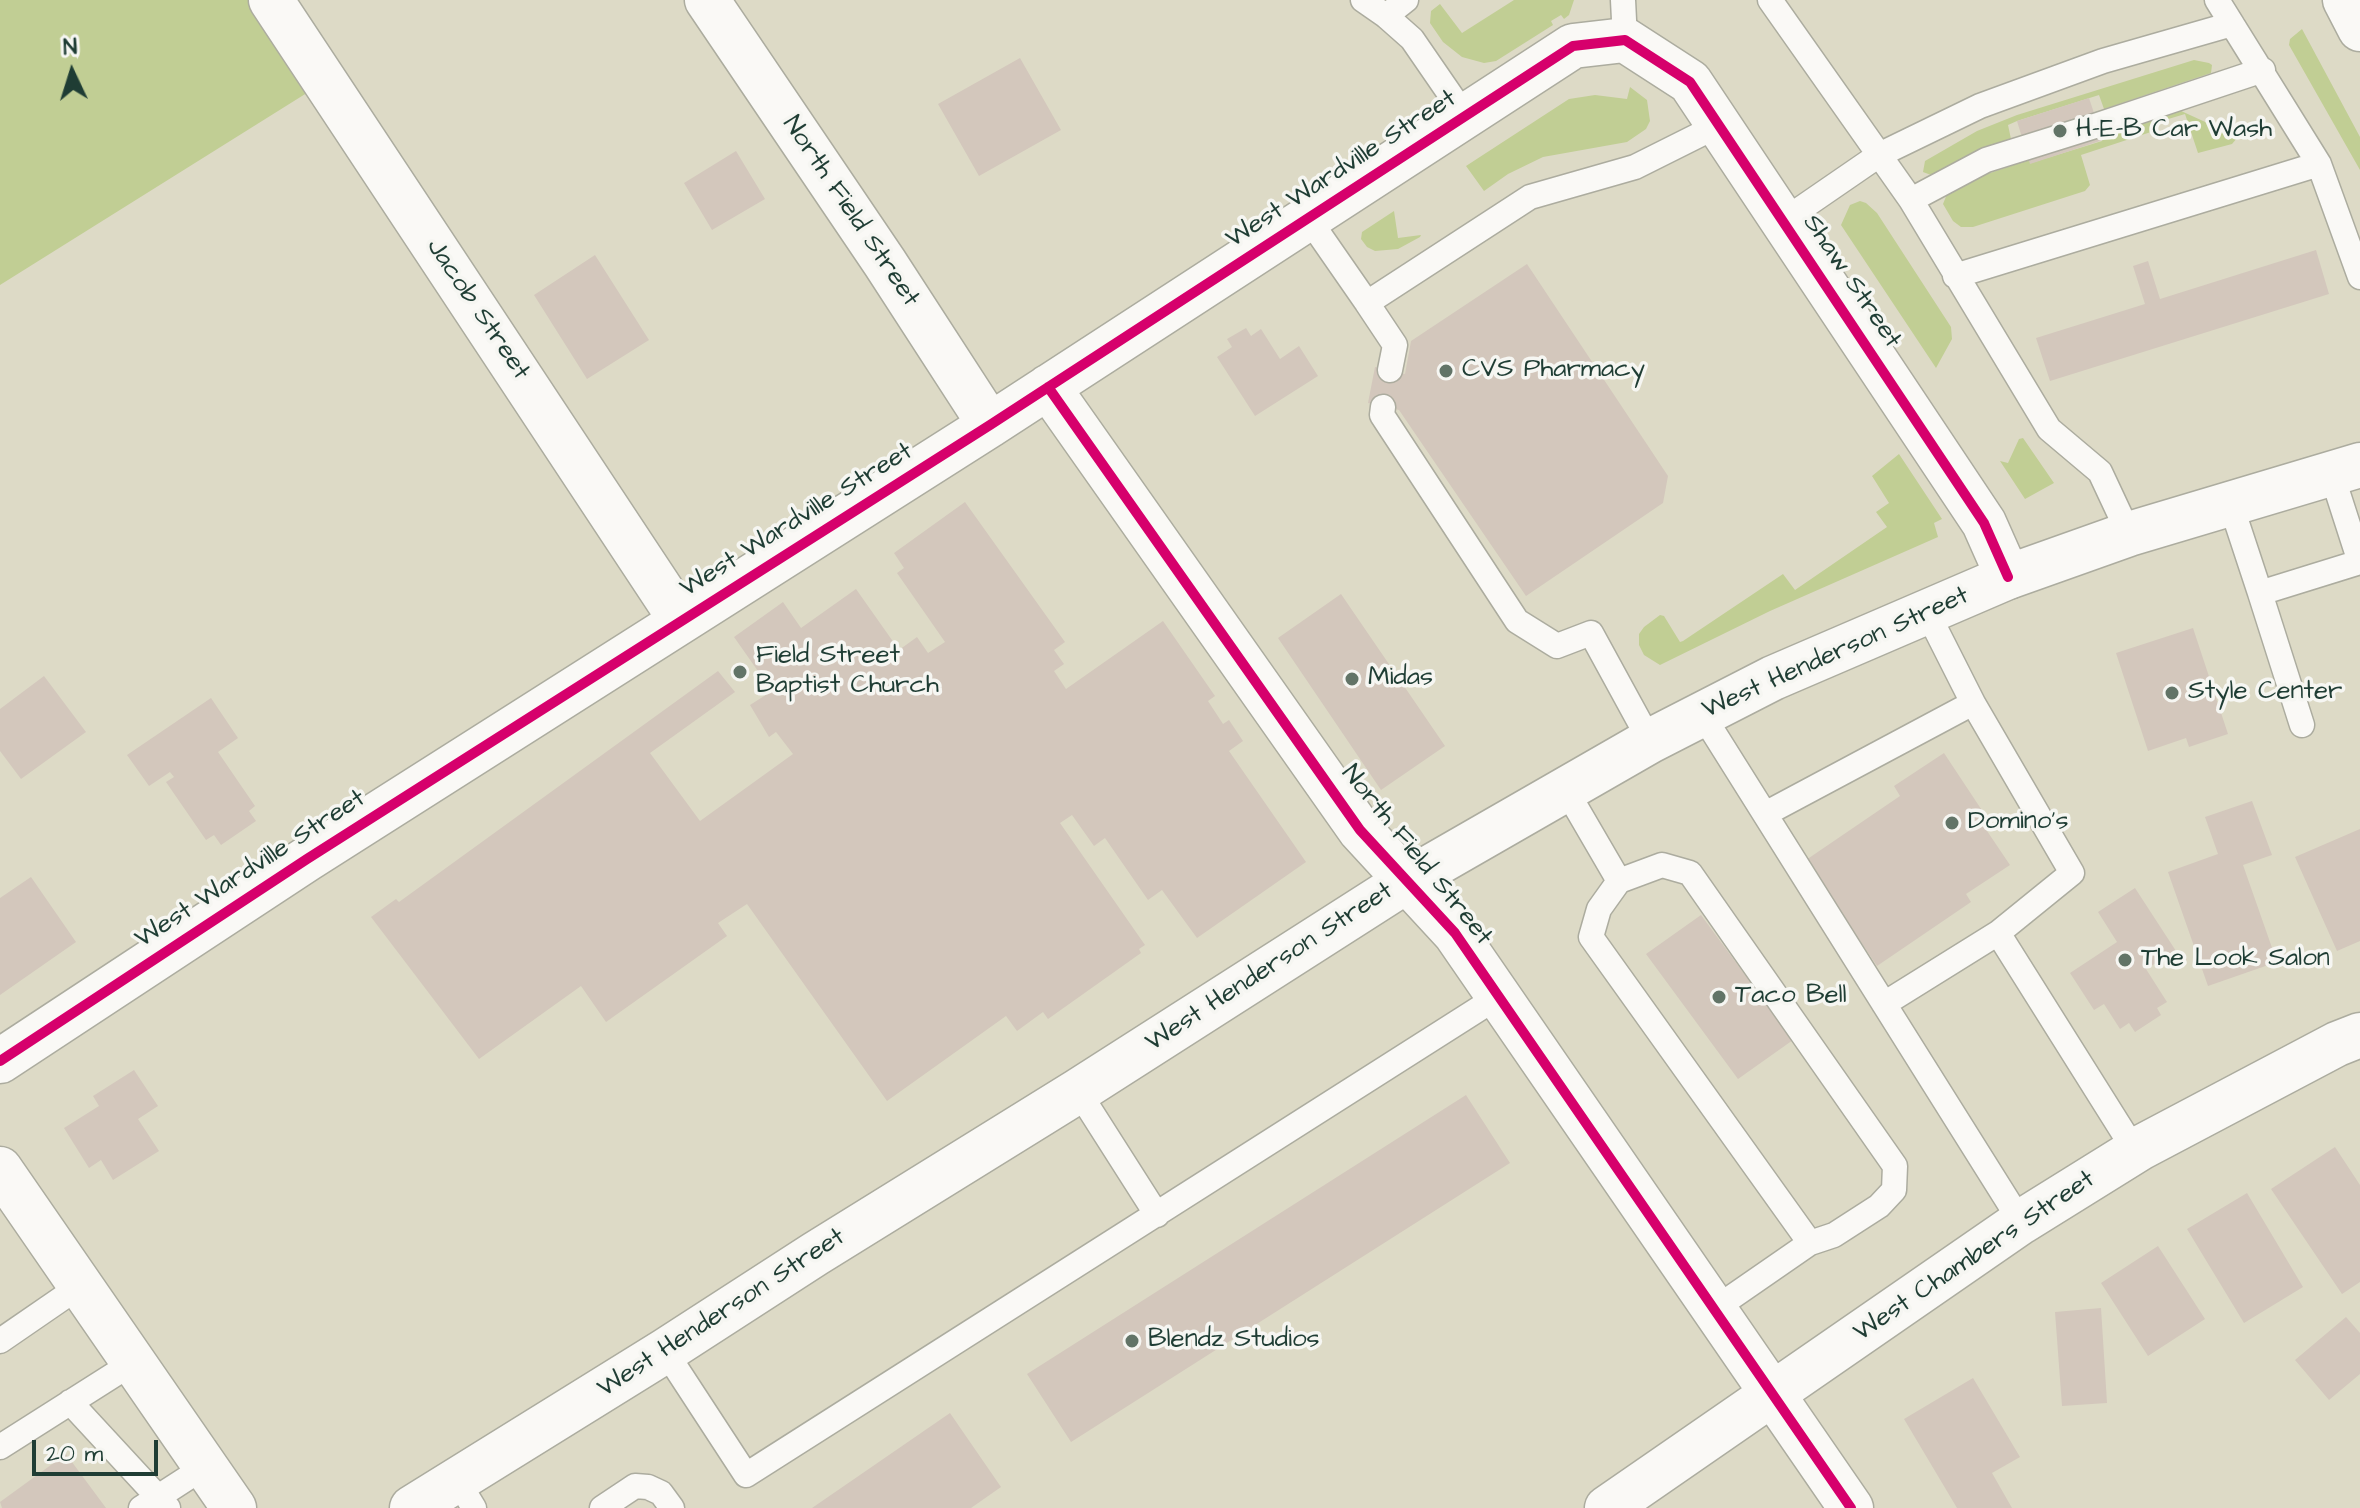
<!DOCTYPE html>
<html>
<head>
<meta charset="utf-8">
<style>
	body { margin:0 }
	#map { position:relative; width:2360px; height:1508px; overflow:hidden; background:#dddac6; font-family:"Architects Daughter",sans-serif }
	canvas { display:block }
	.north { position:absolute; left:32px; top:32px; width:80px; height:80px; -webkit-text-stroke:6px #f6f6f2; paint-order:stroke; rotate:356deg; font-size:22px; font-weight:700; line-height:32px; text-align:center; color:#1f3d34 }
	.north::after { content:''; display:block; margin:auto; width:28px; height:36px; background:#1f3d34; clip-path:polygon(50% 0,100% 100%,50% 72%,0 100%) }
	.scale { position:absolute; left:32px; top:1440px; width:126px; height:36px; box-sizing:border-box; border:4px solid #1f3d34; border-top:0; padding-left:10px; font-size:24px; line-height:28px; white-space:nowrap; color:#1f3d34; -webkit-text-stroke:6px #f6f6f2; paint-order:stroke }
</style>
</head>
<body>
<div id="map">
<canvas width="2360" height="1508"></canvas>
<div class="north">N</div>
<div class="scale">20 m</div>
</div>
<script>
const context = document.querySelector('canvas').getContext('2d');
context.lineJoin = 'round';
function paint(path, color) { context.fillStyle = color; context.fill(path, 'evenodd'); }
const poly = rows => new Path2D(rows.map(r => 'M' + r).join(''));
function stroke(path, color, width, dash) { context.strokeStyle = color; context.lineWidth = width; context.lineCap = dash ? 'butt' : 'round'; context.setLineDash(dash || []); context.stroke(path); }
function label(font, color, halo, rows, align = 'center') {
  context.font = font + ' "Architects Daughter",sans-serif'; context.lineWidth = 7; context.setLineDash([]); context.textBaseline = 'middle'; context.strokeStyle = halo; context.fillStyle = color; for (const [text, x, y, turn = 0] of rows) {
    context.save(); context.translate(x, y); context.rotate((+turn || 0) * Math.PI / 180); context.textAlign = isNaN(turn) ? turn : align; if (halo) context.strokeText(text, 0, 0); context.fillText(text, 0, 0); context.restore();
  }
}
paint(poly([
	[0,0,251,0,310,91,0,285],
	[1514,0,1574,0,1569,15,1564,19,1561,15,1551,21,1553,25,1496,61,1484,63,1462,57,1443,42,1430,23,1431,11,1440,4,1462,33],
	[2302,29,2360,137,2360,170,2289,45,2290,39],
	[2194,60,2209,63,2212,65,2211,73,2104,109,2099,95,2017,121,2008,125,2011,139,1978,150,1931,175,1923,172,1925,161,1977,131,2017,115],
	[1630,87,1647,100,1650,121,1646,129,1627,142,1543,157,1508,174,1484,191,1466,166,1569,99,1595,95,1627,99],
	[2179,110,2238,137,2232,144,2198,153,2185,114,2155,123,2157,130,2081,155,2090,185,2085,191,1973,227,1961,227,1953,221,1943,204,1947,194,1987,174,2029,160,2031,163,2102,141,2101,136],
	[1860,201,1866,203,1877,213,1951,327,1952,339,1936,368,1841,225,1850,205],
	[1394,211,1398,238,1421,235,1420,237,1398,249,1375,251,1367,247,1361,239,1362,232],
	[2023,438,2054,483,2025,499,2000,461,2008,463,2019,439],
	[1899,454,1942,519,1934,523,1938,537,1770,611,1660,665,1644,655,1639,645,1639,634,1644,627,1660,615,1664,616,1680,642,1683,641,1783,574,1795,590,1887,527,1876,512,1889,503,1872,476]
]), '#c1ce94');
paint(poly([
	[1020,58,1061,130,979,176,938,104],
	[2089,98,2103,140,2030,164,2017,121],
	[736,151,765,199,712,230,684,183],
	[2316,250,2329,294,2050,381,2036,338,2145,304,2133,266,2148,261,2160,299],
	[595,255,649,340,587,379,534,295],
	[1527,264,1668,476,1663,503,1526,596,1399,410,1368,403,1375,367,1405,374,1411,341],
	[1246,328,1251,336,1261,329,1280,359,1299,346,1318,376,1255,416,1217,357,1232,347,1227,339],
	[965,502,1065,642,1054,650,1064,664,1054,671,1066,689,1163,621,1215,696,1208,701,1223,724,1229,720,1243,741,1229,751,1306,862,1197,938,1162,890,1148,900,1105,838,1094,846,1072,815,1060,823,1145,945,1139,949,1141,953,1048,1019,1043,1012,1017,1031,1006,1016,887,1101,747,904,718,923,727,936,606,1022,581,986,479,1059,371,917,396,899,399,902,718,671,735,692,650,753,700,821,793,754,776,732,769,737,750,705,772,691,734,637,783,602,801,628,856,589,899,650,917,637,928,653,945,642,897,573,904,568,894,553],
	[1341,594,1445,746,1381,790,1278,638],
	[2193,628,2228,734,2189,747,2186,738,2148,751,2116,653],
	[44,676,86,732,21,779,0,751,0,709],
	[211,698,238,738,218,752,255,806,249,811,256,821,221,845,214,835,206,840,166,782,174,777,170,772,149,786,127,755],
	[1944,753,1989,821,1983,825,2010,865,1966,894,1971,902,1877,966,1806,860,1900,796,1894,786],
	[2252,801,2272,855,2243,865,2277,962,2208,986,2168,872,2218,854,2205,817],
	[2360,829,2360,941,2337,951,2295,857],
	[31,877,76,942,0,995,0,898],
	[2135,888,2176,951,2146,969,2167,1002,2157,1008,2161,1015,2135,1032,2129,1023,2120,1029,2104,1004,2094,1010,2070,973,2117,942,2098,912],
	[1701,915,1793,1040,1738,1079,1646,954],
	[134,1070,158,1106,138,1119,159,1151,113,1180,101,1160,89,1168,64,1128,99,1106,93,1096],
	[1466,1095,1510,1163,1071,1442,1027,1374],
	[2335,1147,2360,1185,2360,1282,2342,1294,2271,1189],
	[2247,1193,2303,1287,2244,1323,2187,1229],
	[2158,1246,2205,1319,2148,1356,2101,1283],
	[2101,1308,2107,1403,2062,1406,2055,1312],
	[2346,1317,2360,1333,2360,1374,2329,1400,2295,1360],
	[1973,1378,2020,1457,1992,1473,2012,1508,1957,1508,1904,1419],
	[950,1413,1001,1487,971,1508,812,1508],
	[66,1454,106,1508,2,1508,0,1502]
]), '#d3c7bc');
const service = poly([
	[1363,0,1386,16,1412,39,1465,116],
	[1623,0,1625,40],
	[1770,0,1911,200,2049,429,2100,472,2129,534],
	[2217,0,2319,164,2360,277],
	[1386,16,1406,0],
	[1911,200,1986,160,2098,125,2263,70],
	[1308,218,1367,303,1530,197,1635,167,1719,125],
	[1783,221,1879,155,1980,106,2103,61,2232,24],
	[1955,276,2319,164],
	[1367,303,1395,345,1390,370],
	[1383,407,1382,415,1517,621,1557,646,1591,633,1650,741],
	[2331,472,2360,562],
	[2230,502,2260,593],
	[1973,703,2072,873,1998,933,2135,1151],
	[1702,714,2021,1222],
	[2302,725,2260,593,2360,562],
	[1566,790,1619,881,1599,909,1591,937,1810,1243,1716,1308],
	[1765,814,1973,703,1927,612],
	[1619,881,1662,865,1690,873,1895,1166,1894,1190,1879,1206,1834,1235,1810,1243],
	[1884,1004,1998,933],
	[1078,1091,1157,1215],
	[0,1341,80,1286],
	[665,1351,746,1475,1499,996],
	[70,1402,168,1508],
	[0,1447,134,1362],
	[457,1480,474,1508],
	[141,1508,206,1466],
	[602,1508,635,1486,648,1487,661,1493,672,1508]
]);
const minor = poly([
	[271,0,681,620],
	[707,0,885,263,990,425],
	[1048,387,1360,830,1455,933,1851,1508],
	[0,1061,307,859,990,425,1573,46,1625,40,1690,82,1984,523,2008,577],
	[0,1169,234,1508],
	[1607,1508,2021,1222,2140,1148,2337,1044,2360,1035]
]);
const tertiary = poly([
	[2345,0,2360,29]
]);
const primary = poly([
	[412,1508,665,1351,815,1254,1078,1091,1408,880,1650,741,1773,678,2008,577,2129,534,2360,465]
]);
stroke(service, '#acac9f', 27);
stroke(minor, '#acac9f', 47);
stroke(tertiary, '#acac9f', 47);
stroke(primary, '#acac9f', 47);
stroke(service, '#faf9f6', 24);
stroke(minor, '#faf9f6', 44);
stroke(tertiary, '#faf9f6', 44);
stroke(primary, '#faf9f6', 44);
stroke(poly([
	[1048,387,1360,830,1455,933,1851,1508],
	[0,1061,307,859,990,425,1573,46,1625,40,1690,82,1984,523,2008,577]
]), '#d6006c', 10);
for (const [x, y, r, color] of [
	[2060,131,8,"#627467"],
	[1446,371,8,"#627467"],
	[740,672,8,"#627467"],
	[1352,679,8,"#627467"],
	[2172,693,8,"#627467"],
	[1952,823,8,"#627467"],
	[2125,960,8,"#627467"],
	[1719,997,8,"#627467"],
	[1132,1341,8,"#627467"]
]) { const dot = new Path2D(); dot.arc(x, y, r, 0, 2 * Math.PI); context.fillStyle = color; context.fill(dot); stroke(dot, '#f6f6f2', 3); }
label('26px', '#1f3d34', '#f6f6f2', [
	["H-E-B Car Wash",2076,131],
	["CVS Pharmacy",1462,371],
	["Field Street",756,657],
	["Baptist Church",756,687],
	["Midas",1368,679],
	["Style Center",2188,693],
	["Domino's",1968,823],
	["The Look Salon",2141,960],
	["Taco Bell",1735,997],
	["Blendz Studios",1148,1341]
], 'left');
label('26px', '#1f3d34', '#f6f6f2', [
	["West Wardville Street",1342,170,-33],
	["North Field Street",850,212,56],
	["Shaw Street",1851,282,56],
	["Jacob Street",477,310,56],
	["West Wardville Street",797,521,-32],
	["West Henderson Street",1836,654,-24],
	["North Field Street",1416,856,51],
	["West Wardville Street",251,870,-33],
	["West Henderson Street",1270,968,-33],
	["West Chambers Street",1975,1257,-34],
	["West Henderson Street",722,1314,-33]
]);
</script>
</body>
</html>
